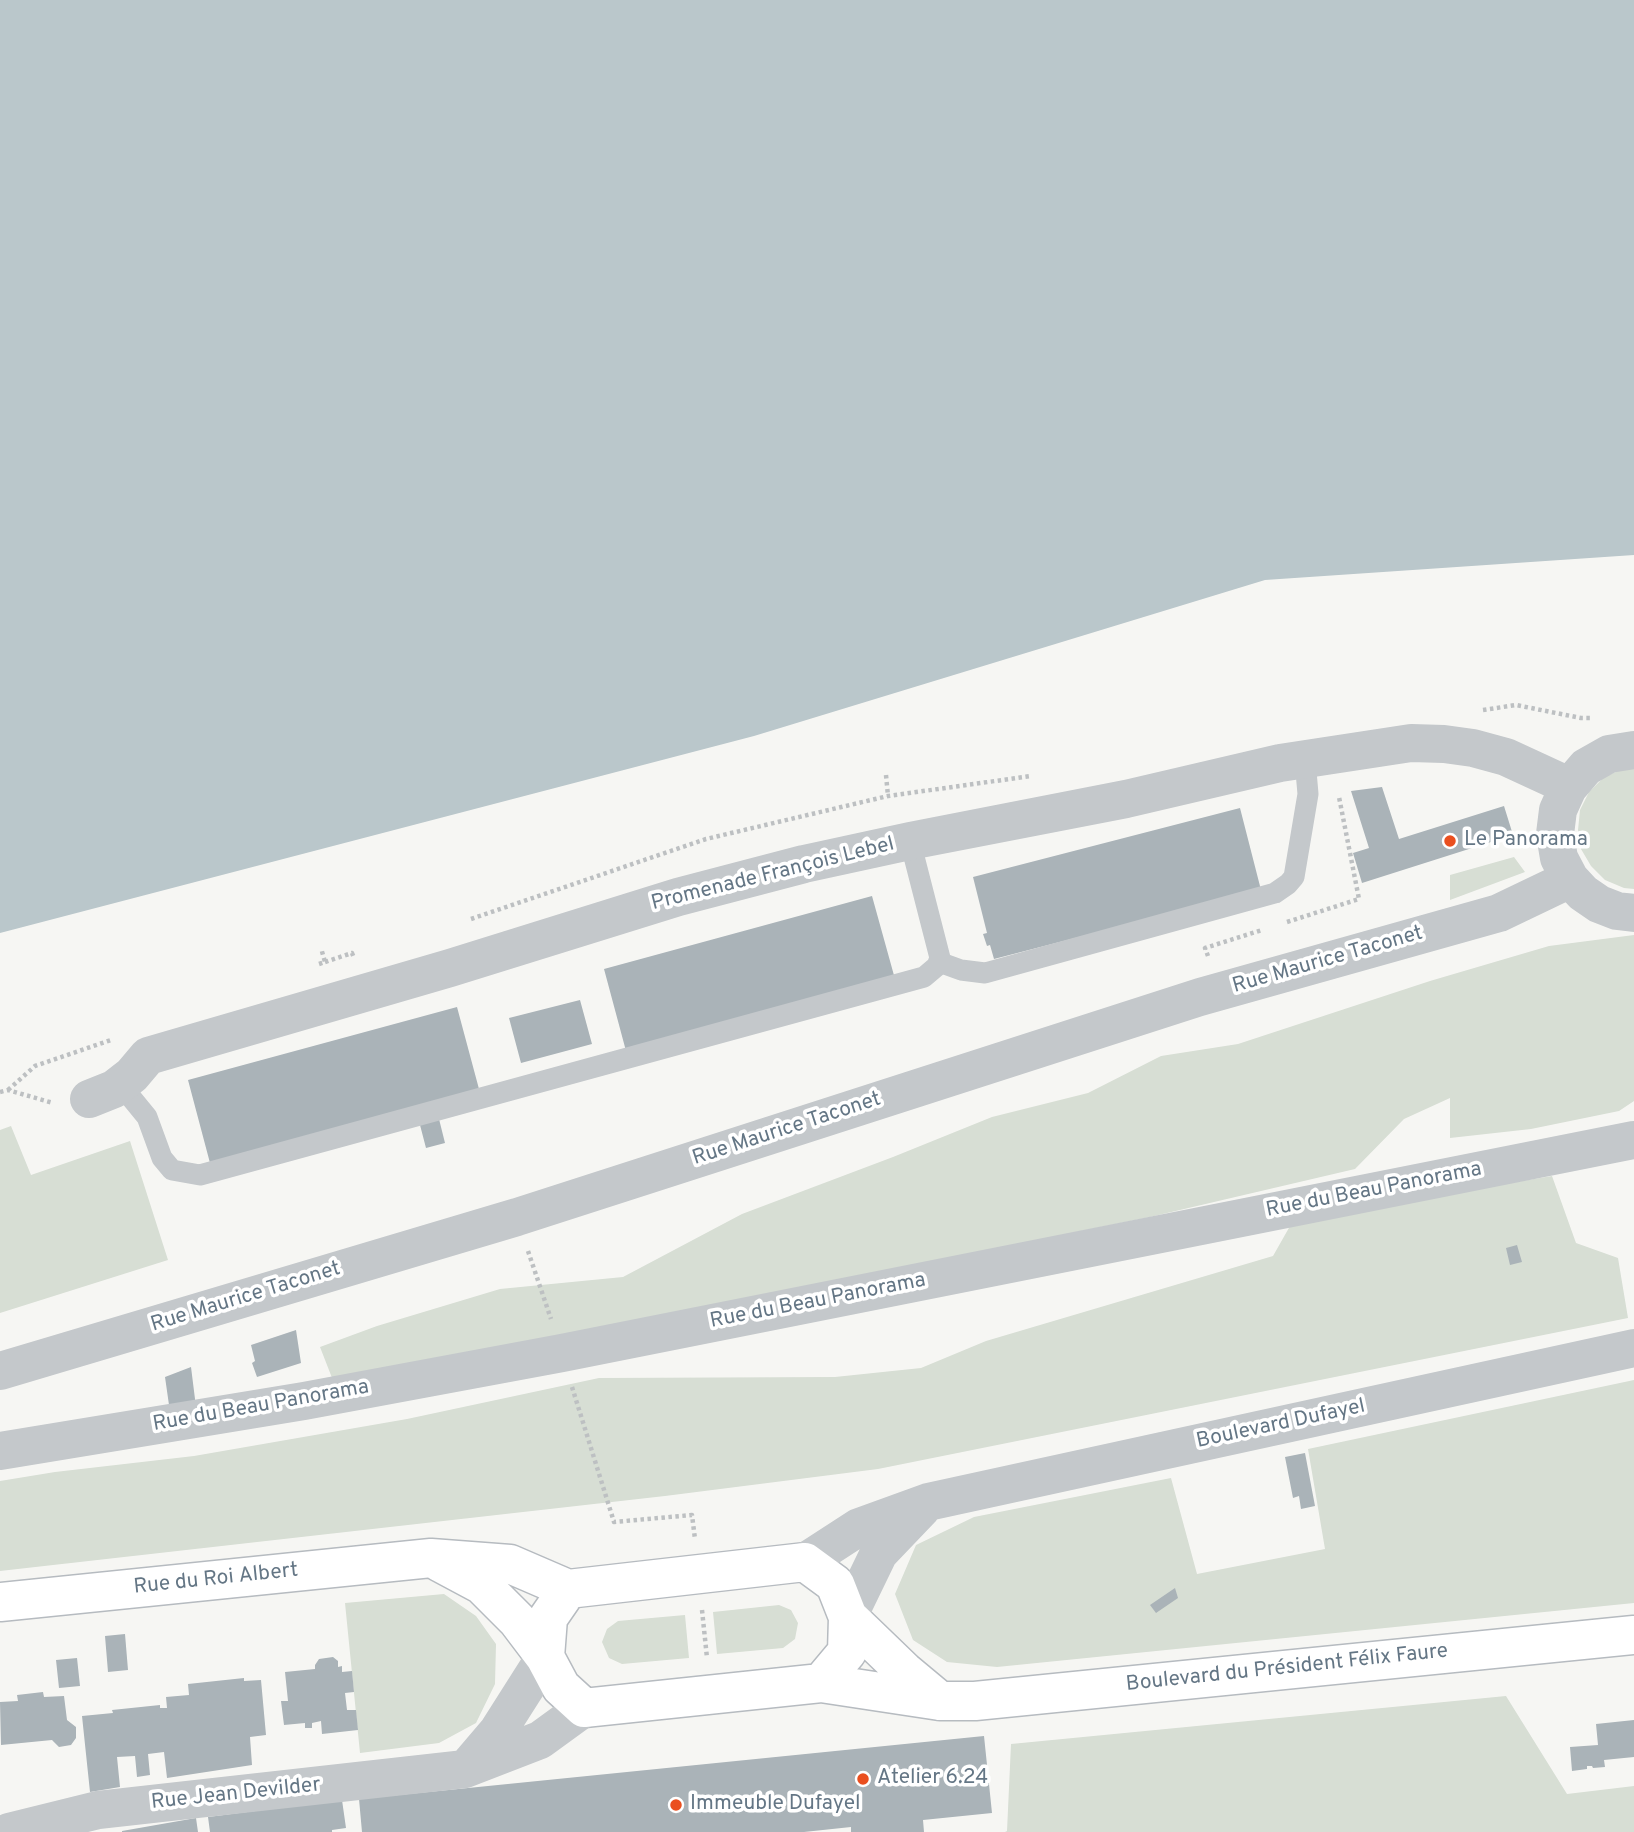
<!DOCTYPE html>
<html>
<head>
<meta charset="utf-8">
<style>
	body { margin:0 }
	canvas { display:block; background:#f6f6f3 }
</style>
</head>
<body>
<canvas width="1634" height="1832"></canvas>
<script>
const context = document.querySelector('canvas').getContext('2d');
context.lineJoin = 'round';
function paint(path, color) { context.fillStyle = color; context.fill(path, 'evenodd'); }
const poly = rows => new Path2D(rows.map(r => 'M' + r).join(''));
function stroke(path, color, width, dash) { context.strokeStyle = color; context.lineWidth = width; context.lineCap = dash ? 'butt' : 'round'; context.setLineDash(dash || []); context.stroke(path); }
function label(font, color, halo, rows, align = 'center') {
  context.font = font + ' Overpass,sans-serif'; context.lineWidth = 7; context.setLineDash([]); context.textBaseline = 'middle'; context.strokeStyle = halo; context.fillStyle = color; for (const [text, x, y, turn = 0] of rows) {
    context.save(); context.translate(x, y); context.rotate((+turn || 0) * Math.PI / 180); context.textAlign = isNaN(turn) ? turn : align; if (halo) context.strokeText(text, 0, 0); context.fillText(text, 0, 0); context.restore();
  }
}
paint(poly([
	[1634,768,1634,889,1624,888,1605,880,1591,866,1581,849,1578,830,1580,810,1589,792,1603,778,1622,769],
	[1514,857,1525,872,1450,900,1450,875],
	[1634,935,1634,1101,1619,1111,1531,1129,1450,1138,1450,1098,1404,1119,1355,1169,1150,1217,334,1383,320,1347,377,1326,500,1289,623,1277,742,1214,893,1157,992,1117,1088,1093,1161,1056,1238,1044,1430,981,1549,946],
	[11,1126,31,1175,130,1141,168,1260,0,1313,0,1130],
	[1552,1176,1576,1243,1618,1258,1628,1318,878,1469,665,1496,0,1571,0,1481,55,1472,194,1456,407,1419,599,1378,835,1377,921,1368,986,1341,1273,1256,1294,1219],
	[1634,1380,1634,1603,997,1667,947,1662,913,1640,895,1594,916,1545,974,1517,1171,1478,1197,1574,1325,1549,1308,1449],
	[444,1594,476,1616,496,1644,495,1684,476,1723,439,1743,360,1753,345,1603],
	[779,1605,791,1610,798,1623,795,1639,783,1648,717,1654,713,1612],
	[685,1615,689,1658,622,1664,609,1658,602,1642,607,1629,618,1621],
	[1506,1696,1567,1794,1634,1786,1634,1832,1005,1832,1007,1831,1011,1744]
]), '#d7ded4');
paint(poly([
	[0,0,1634,0,1634,555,1265,580,754,736,0,933]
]), '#bac7cb');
paint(poly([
	[1382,787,1399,839,1504,806,1513,835,1362,883,1353,853,1369,848,1351,791],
	[1240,808,1261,890,994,959,990,945,987,946,983,934,987,933,973,877],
	[872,896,895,979,626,1051,604,969],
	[580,1000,592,1044,521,1063,509,1018],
	[457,1007,479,1089,210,1163,188,1080],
	[439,1119,445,1143,426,1148,420,1125],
	[1517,1245,1522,1262,1510,1265,1506,1248],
	[296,1330,301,1363,257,1377,252,1363,255,1361,251,1345],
	[191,1367,196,1407,170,1412,165,1377],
	[1305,1453,1315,1506,1301,1509,1299,1496,1293,1498,1285,1457],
	[1175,1588,1178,1598,1156,1613,1150,1605],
	[125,1634,128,1670,108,1672,105,1636],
	[333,1657,338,1661,338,1667,342,1666,342,1672,352,1671,354,1692,345,1693,347,1710,356,1710,358,1730,322,1734,321,1721,312,1723,312,1728,305,1728,305,1723,284,1725,281,1701,288,1701,285,1672,315,1669,315,1665,319,1659],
	[77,1658,80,1686,59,1688,56,1660],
	[244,1678,244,1681,261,1680,266,1735,250,1737,252,1765,167,1778,164,1752,148,1754,150,1775,137,1777,135,1756,117,1757,120,1787,90,1792,82,1716,113,1713,112,1710,160,1705,160,1708,167,1708,166,1697,189,1695,188,1684],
	[43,1692,44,1697,64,1696,67,1720,76,1727,76,1738,71,1745,59,1747,52,1740,1,1745,0,1702,18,1701,17,1695],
	[1634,1720,1634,1757,1604,1760,1605,1767,1593,1768,1592,1766,1587,1766,1587,1769,1572,1771,1570,1747,1598,1745,1596,1724],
	[984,1736,992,1813,923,1820,924,1832,851,1832,851,1827,804,1832,362,1832,359,1799],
	[342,1800,346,1828,332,1830,332,1832,210,1832,208,1817],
	[196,1818,198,1832,122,1832,122,1831]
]), '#aab3b8');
const secondary = poly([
	[439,1562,482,1585,517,1620,545,1657],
	[0,1602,431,1558,510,1564,568,1589],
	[848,1617,904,1671,940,1701],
	[821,1683,847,1652,848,1617,835,1584,805,1562,568,1589,548,1618,545,1657,561,1687,584,1708,821,1683,940,1701,975,1701,1634,1635]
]);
stroke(secondary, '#b6bbc0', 41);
stroke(poly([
	[1483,710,1516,705,1581,718,1591,718],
	[886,775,888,796],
	[471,919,706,839,888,796,1031,776],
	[1287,922,1359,899,1339,797],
	[1208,956,1205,948,1262,930],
	[325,962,352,953,354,958],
	[319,964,325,962,321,948],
	[8,1090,35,1066,111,1040],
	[0,1092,8,1090,53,1103],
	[528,1251,551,1319],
	[572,1387,614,1522,692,1515,695,1539],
	[702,1610,707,1658]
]), '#bdc0c2', 4.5, [3.5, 3.5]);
stroke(poly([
	[939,962,961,970,985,973,1275,893,1288,884,1294,877,1308,794,1305,760],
	[120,1084,147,1117,162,1158,172,1170,200,1175,924,977,937,966,940,958,910,841]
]), '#c4c8cb', 21);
stroke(poly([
	[1634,750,1609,754,1586,767,1568,788,1558,810,1555,834,1559,858,1570,879,1583,893,1599,904,1617,911,1634,913],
	[89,1099,114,1089,132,1075,148,1056,450,968,678,897,804,864,910,841,1126,799,1280,763,1411,743,1444,744,1473,748,1506,757,1558,781,1568,788],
	[0,1371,517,1217,1200,997,1499,913,1570,879],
	[0,1451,304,1401,562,1353,1634,1140],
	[805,1562,859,1527,928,1502,1634,1348],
	[848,1617,879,1553,922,1508],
	[469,1765,498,1731,545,1657],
	[9,1832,98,1810,465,1769,540,1740,584,1708]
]), '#c4c8cb', 38);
stroke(secondary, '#fff', 38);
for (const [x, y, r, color] of [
	[1450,841,7,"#ea4f1f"],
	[863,1779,7,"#ea4f1f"],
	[676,1805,7,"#ea4f1f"]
]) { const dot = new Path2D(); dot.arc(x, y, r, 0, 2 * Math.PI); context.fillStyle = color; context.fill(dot); stroke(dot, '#fff', 2.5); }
label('21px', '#647685', '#fff', [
	["Le Panorama",1464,841],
	["Atelier 6.24",877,1779],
	["Immeuble Dufayel",690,1805]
], 'left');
label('21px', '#647685', '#fff', [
	["Promenade François Lebel",773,875,-14],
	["Rue Maurice Taconet",1328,961,-16],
	["Rue Maurice Taconet",787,1130,-18],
	["Rue du Beau Panorama",1374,1191,-11],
	["Rue Maurice Taconet",246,1298,-17],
	["Rue du Beau Panorama",818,1302,-11],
	["Rue du Beau Panorama",261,1407,-10],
	["Boulevard Dufayel",1281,1425,-12],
	["Rue du Roi Albert",216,1580,-6],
	["Boulevard du Président Félix Faure",1287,1669,-6],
	["Rue Jean Devilder",236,1795,-6]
]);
</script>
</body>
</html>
